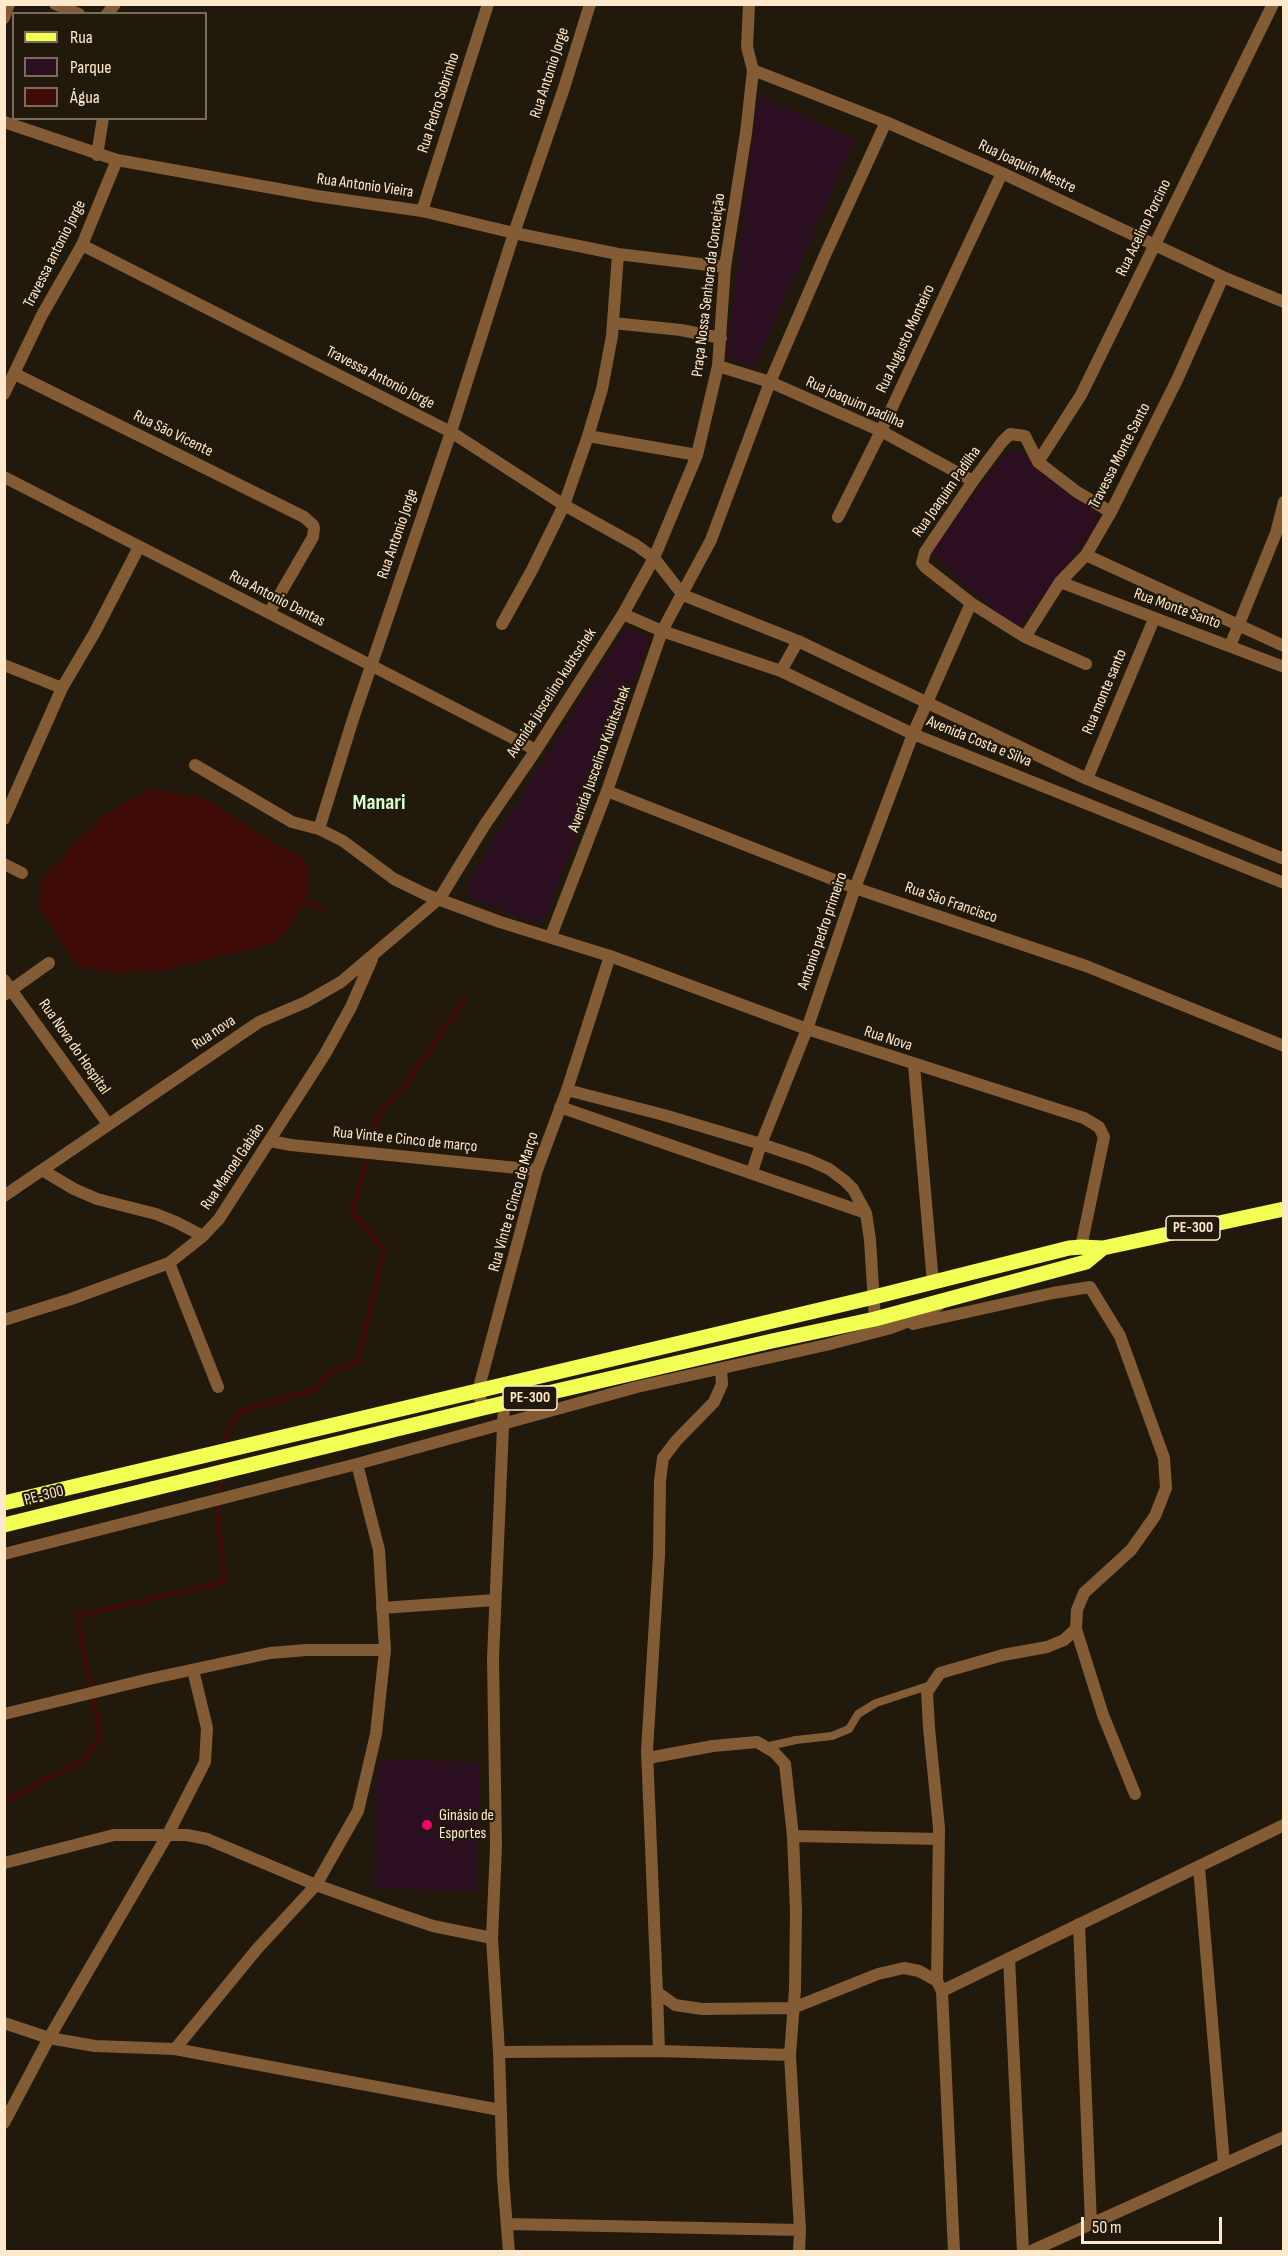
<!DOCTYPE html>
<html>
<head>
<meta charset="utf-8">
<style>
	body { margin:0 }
	#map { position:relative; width:1288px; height:2256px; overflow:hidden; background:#21190c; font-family:"Sofia Sans Condensed",sans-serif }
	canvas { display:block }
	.frame { position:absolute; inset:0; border:6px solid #ffe9cc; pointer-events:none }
	.legend { position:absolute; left:12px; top:12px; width:195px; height:108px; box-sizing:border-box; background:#21190c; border:2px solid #7a6c59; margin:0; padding:8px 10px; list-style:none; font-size:18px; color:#ffe9cc }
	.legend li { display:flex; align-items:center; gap:12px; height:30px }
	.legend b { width:30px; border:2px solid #7a6c59 }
	.scale { position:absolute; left:1081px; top:2217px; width:141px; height:27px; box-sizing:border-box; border:3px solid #ffe9cc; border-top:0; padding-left:8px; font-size:18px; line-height:21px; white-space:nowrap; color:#ffe9cc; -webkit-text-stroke:4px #21190c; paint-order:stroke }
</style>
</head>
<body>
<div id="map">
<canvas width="1288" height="2256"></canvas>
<div class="frame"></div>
<ul class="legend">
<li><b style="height:8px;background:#f2ff53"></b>Rua</li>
<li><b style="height:16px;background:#2b0f20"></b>Parque</li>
<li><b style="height:16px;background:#3f0c07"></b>Água</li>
</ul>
<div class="scale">50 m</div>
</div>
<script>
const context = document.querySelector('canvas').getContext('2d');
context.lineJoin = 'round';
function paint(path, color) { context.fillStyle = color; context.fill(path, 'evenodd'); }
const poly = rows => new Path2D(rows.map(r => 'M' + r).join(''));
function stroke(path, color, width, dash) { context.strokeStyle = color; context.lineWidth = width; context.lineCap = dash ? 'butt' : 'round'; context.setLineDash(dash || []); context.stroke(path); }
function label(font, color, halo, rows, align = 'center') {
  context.font = font + ' "Sofia Sans Condensed",sans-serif'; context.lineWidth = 4.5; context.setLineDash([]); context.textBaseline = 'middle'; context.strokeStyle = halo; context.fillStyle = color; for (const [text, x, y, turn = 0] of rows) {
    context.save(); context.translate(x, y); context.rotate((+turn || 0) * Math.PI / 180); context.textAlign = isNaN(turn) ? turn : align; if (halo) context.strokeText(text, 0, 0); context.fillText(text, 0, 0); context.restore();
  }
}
paint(poly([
	[758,95,855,140,754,368,726,356],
	[1009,451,1019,451,1024,455,1097,513,1098,519,1095,528,1021,625,1016,628,971,591,934,554,934,547,1003,456],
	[625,628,639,631,645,635,649,641,547,914,542,920,531,921,474,899,467,892,467,884],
	[377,1760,480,1762,477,1891,374,1888]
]), '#2b0f20');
paint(poly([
	[151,788,207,799,280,847,301,856,307,867,309,890,305,902,285,933,275,943,160,971,114,973,77,967,39,906,41,881,73,845,106,813]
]), '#3f0c07');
stroke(poly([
	[305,902,324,909],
	[369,1139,383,1109,403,1088,464,1000],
	[4,1802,81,1761,101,1738,77,1616,225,1582,217,1512,226,1434,240,1411,316,1389,328,1374,358,1361,384,1249,352,1214,366,1163]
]), '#3f0c07', 5);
stroke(poly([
	[765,1747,796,1740,832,1736,849,1729,858,1714,876,1703,931,1685]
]), '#835b34', 8);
stroke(poly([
	[55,4,79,14],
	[590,4,564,88,514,233,451,432,353,719,319,829,343,841,394,879,427,895,500,922,610,956,807,1029,1084,1118,1099,1127,1104,1137,1081,1247],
	[107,14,115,4],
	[4,18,9,4],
	[753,70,886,122,1002,173,1223,277,1284,302],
	[4,122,117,160,317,196,422,211,514,233,618,254,725,267],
	[97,155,103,118],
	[422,211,488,4],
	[82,245,451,432,564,505,636,545,654,558,683,595],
	[613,323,681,330,721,338],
	[718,366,770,382,881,431,973,481],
	[15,374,304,517,313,525,314,528,313,537,269,613],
	[4,394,42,315,82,245,117,160],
	[588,436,697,455],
	[1038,462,1081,395,1273,4],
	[4,477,536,750],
	[838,517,881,431,1002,173],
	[1086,555,1284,646],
	[1060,582,1284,667],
	[683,595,798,641,1087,779,1284,859],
	[623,614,662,631,781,671,913,734,1284,883],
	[502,624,532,570,564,505,588,436,602,389,612,336,618,254],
	[1025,637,1060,582,1086,555,1111,512,1177,380,1223,277],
	[1230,646,1276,533,1284,502],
	[1086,664,1025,637,1012,629,971,603,925,567,922,563,925,552,973,481,1002,442,1010,434,1025,436,1038,462,1077,492,1111,512],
	[4,665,62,688],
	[781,671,798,641],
	[195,765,292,822,319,829],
	[1087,779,1154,619],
	[607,791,855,888,1086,966,1284,1046],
	[4,819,62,688,95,632,139,547],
	[4,864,22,873],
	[551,936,607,791,662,631,711,540,770,382,825,255,886,122],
	[4,980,108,1124],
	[4,995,49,963],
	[914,1065,933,1283],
	[567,1090,664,1115,761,1144,809,1160,829,1169,845,1181,853,1189,866,1213,870,1240,875,1319],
	[560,1107,866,1213],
	[270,1141,291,1145,537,1170],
	[42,1170,74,1189,97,1199,156,1214,176,1222,203,1236],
	[752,1172,761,1144,807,1029,855,888,913,734,971,603],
	[4,1196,259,1022,306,1002,341,982,440,898,484,826,536,750,623,614,654,558,697,455,718,366,725,267,746,133,753,70,747,47,749,4],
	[169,1263,218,1387],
	[4,1320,71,1299,169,1263,203,1236,219,1219,325,1054,351,1007,372,959],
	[913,1324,1053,1293,1090,1287,1120,1336,1164,1458,1166,1488,1155,1516,1131,1550,1084,1593,1077,1610,1076,1629,1103,1715,1135,1794],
	[721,1369,722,1384,714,1402,676,1441,663,1458,660,1481,659,1555,647,1751,657,1992,675,2005,702,2009,793,2008,878,1974,904,1968,919,1971,937,1981,942,1991,954,2252],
	[504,1404,493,1658,496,1847,492,1938,499,2052,503,2178,509,2252],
	[483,1408,478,1391,537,1170,567,1090,610,956],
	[4,1554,357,1464,637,1387,826,1345,891,1328,917,1318,939,1305],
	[382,1608,495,1600],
	[4,1714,149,1679,270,1653,307,1650,385,1650],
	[648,1758,713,1746,757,1742,774,1752,785,1764,793,1836,796,1911,795,1989,790,2055,800,2230,799,2252],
	[793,1836,939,1839],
	[4,1863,114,1835,187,1835,207,1839,316,1885,389,1911,433,1926,492,1938],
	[1199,1867,1224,2164],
	[1079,1924,1091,2224],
	[1009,1958,1023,2252],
	[937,1981,939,1828,929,1728,927,1692,940,1673,1003,1655,1047,1647,1064,1640,1076,1629],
	[942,1991,1284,1825],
	[657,1992,659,2051],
	[4,2023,49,2038,95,2046,175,2049,500,2110],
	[175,2049,257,1949,316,1885,358,1811,376,1734,385,1650,379,1550,357,1464],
	[499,2052,659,2051,790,2055],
	[4,2123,49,2038,168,1834,205,1762,207,1728,193,1670],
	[507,2224,800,2230],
	[1029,2252,1284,2137]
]), '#835b34', 12);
stroke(poly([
	[4,1503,874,1297,1069,1248,1081,1247,1103,1248,1284,1209],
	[4,1525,483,1408,772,1341,875,1319,1086,1262,1103,1248]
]), '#f2ff53', 15);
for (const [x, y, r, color] of [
	[427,1825,6,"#f7006f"]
]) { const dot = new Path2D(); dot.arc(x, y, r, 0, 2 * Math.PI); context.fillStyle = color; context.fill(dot); stroke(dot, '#21190c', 2); }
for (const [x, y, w] of [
	[1193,1228,54],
	[530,1398,54]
]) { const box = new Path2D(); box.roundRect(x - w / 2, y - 12, w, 24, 4.5); context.fillStyle = '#21190c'; context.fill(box); stroke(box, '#ffe9cc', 1.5); }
label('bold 15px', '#ffe9cc', null, [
	["PE-300",1193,1228],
	["PE-300",530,1398]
]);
label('16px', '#ffe9cc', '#21190c', [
	["Rua Antonio Jorge",550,73,-72],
	["Rua Pedro Sobrinho",439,103,-72],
	["Rua Joaquim Mestre",1027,167,25],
	["Rua Antonio Vieira",365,186,8],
	["Rua Acelino Porcino",1144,228,-64],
	["Travessa antonio jorge",55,254,-63],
	["Praça Nossa Senhora da Conceição",709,285,-83],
	["Rua Augusto Monteiro",906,339,-65],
	["Travessa Antonio Jorge",380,378,27],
	["Rua joaquim padilha",855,403,24],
	["Rua São Vicente",173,434,26],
	["Travessa Monte Santo",1120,456,-63],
	["Rua Joaquim Padilha",947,492,-55],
	["Rua Antonio Jorge",398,534,-71],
	["Rua Antonio Dantas",277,599,27],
	["Rua Monte Santo",1177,609,20],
	["Rua monte santo",1105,692,-67],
	["Avenida juscelino kubtschek",552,693,-57],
	["Avenida Costa e Silva",979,742,22],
	["Avenida Juscelino Kubitschek",600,759,-70],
	["Rua São Francisco",951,903,19],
	["Antonio pedro primeiro",823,931,-71],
	["Rua nova",214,1033,-34],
	["Rua Nova",888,1039,18],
	["Rua Nova do Hospital",74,1047,55],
	["Rua Vinte e Cinco de março",405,1140,6],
	["Rua Manoel Gabião",233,1167,-56],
	["Rua Vinte e Cinco de Março",514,1202,-74],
	["PE-300",44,1496,-14]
]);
label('16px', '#ffe9cc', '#21190c', [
	["Ginásio de",439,1816],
	["Esportes",439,1834]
], 'left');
label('bold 22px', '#d7ffce', '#21190c', [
	["Manari",379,803]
]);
</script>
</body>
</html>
